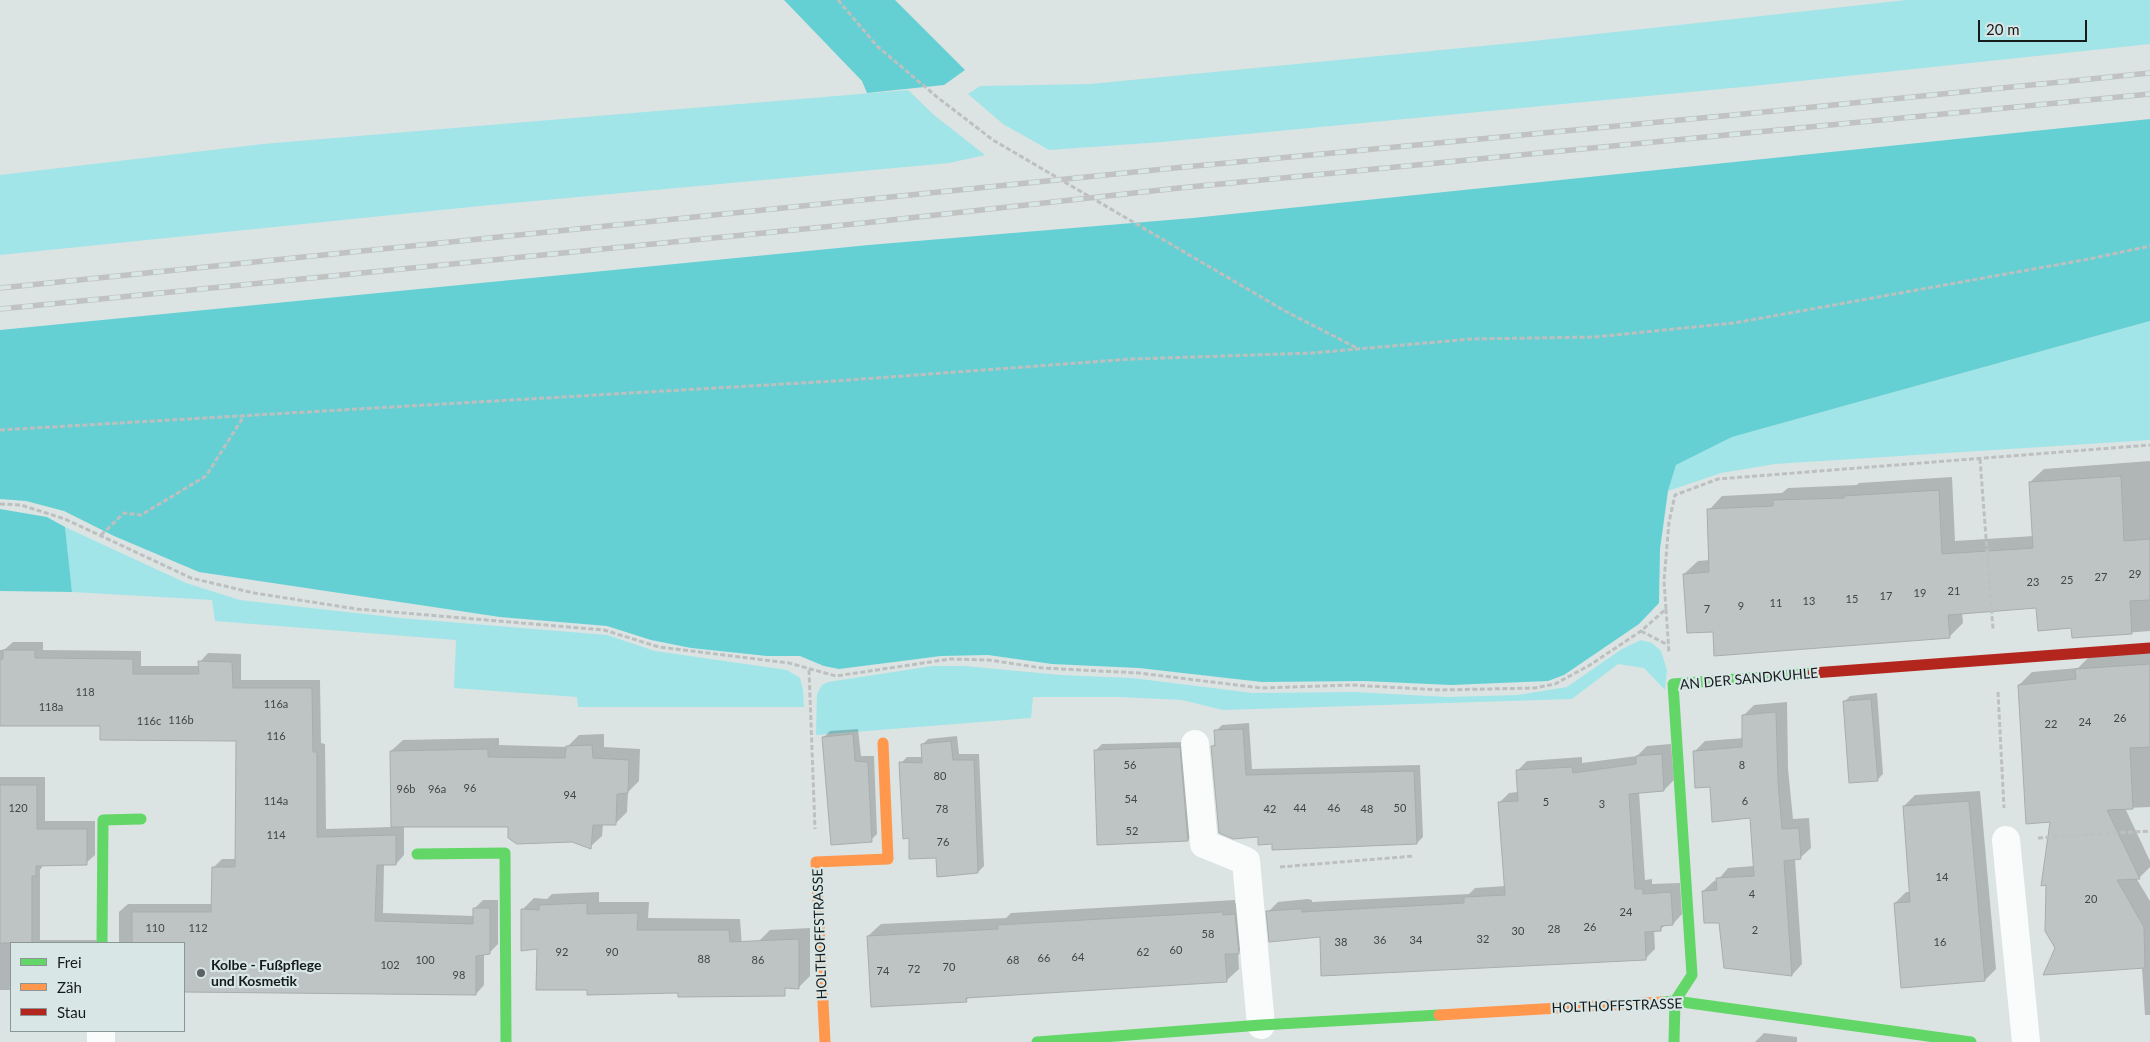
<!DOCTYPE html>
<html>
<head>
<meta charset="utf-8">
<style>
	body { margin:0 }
	#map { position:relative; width:2150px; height:1042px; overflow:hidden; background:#dce3e3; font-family:Lato,sans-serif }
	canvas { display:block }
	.legend { position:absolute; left:10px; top:942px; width:175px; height:90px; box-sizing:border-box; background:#d9e6e6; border:1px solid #8b9595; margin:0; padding:6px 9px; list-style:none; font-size:15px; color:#171b1b }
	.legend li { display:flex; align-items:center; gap:10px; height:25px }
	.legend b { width:25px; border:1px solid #8b9595 }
	.scale { position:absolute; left:1978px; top:20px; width:109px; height:22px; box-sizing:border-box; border:2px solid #171b1b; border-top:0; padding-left:6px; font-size:15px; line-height:18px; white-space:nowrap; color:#171b1b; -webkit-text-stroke:4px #d9e6e6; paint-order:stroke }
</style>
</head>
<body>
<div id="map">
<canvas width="2150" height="1042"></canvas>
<ul class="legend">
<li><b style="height:6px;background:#63d668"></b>Frei</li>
<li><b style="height:6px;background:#ff974d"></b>Zäh</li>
<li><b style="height:6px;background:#b3261e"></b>Stau</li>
</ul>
<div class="scale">20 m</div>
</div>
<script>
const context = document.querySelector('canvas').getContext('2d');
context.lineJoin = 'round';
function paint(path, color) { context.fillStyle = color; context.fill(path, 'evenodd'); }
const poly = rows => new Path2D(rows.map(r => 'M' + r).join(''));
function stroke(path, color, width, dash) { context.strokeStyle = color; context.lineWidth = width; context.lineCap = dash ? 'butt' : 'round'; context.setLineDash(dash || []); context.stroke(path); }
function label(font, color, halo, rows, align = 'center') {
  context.font = font + ' Lato,sans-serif'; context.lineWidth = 4.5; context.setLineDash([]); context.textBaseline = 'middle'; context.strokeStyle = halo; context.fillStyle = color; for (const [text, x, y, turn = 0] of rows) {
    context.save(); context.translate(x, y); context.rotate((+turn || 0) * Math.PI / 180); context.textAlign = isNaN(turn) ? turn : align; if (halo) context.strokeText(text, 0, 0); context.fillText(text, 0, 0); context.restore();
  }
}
paint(poly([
	[1907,0,2150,0,2150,44,1753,86,1162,142,1049,150,1003,124,968,94,980,86,1090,84,1524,42],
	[908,90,934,115,985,155,949,163,480,206,0,255,0,175,263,144],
	[2150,321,2150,440,1775,464,1721,473,1668,491,1676,465,1732,437],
	[65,527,186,583,240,600,400,618,607,635,655,651,787,670,800,678,803,690,804,707,578,707,577,697,454,688,456,640,215,621,212,600,72,592],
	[1641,640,1652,643,1661,651,1667,670,1665,690,1644,668,1618,664,1572,699,1223,710,1182,700,1120,697,1033,697,1031,718,816,735,817,694,822,685,828,682,933,666,964,666,1061,675,1132,678,1253,693,1354,692,1448,697,1518,695,1567,687,1622,649]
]), '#a1e5e8');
paint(poly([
	[784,0,895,0,965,70,944,85,867,93,862,81],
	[2150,119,2150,321,1732,437,1676,465,1668,491,1660,549,1659,603,1639,624,1564,675,1548,681,1451,685,1364,681,1262,682,1139,668,1052,664,988,655,941,656,839,669,824,666,800,656,767,656,691,648,651,640,607,626,500,617,199,572,114,536,64,511,26,501,0,499,0,330,869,245,1193,218],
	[0,509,47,517,65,527,72,592,0,591]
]), '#65d0d3');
paint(poly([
	[2150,461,2150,631,2073,637,2072,627,2037,607,1962,612,1963,623,1949,637,1714,630,1684,574,1698,561,1710,560,1709,510,1722,496,1782,493,1788,488,1857,485,1859,483,1952,477,1955,541,2034,536,2030,482,2044,469],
	[13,642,43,642,43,650,141,651,141,666,200,666,200,662,208,653,241,654,241,680,320,680,321,743,325,744,326,829,392,827,391,751,403,740,499,738,499,745,567,747,579,735,604,734,604,747,640,749,639,781,628,792,627,812,615,824,603,824,602,836,590,847,572,840,509,826,404,826,404,855,396,864,384,864,383,913,474,916,475,908,483,900,498,900,498,944,489,953,484,954,484,985,476,994,184,990,184,943,119,943,119,912,128,904,213,904,213,868,222,859,236,859,237,740,101,725,0,725,0,650,4,650],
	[2150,652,2150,807,2125,808,2150,861,2150,867,2139,878,2136,878,2150,901,2150,1015,2145,1015,2142,967,2056,948,2052,821,2019,685,2032,672,2078,668,2089,657],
	[1877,693,1883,774,1877,780,1844,702,1850,696],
	[1787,702,1788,769,1793,819,1809,818,1811,848,1800,858,1795,859,1802,964,1792,975,1720,921,1703,891,1714,881,1718,880,1728,868,1754,866,1751,816,1711,786,1694,752,1705,741,1744,738,1743,716,1754,705],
	[1249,723,1252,769,1420,765,1423,837,1417,843,1273,843,1259,836,1212,747,1216,742,1216,731,1222,725],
	[858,729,861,756,874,756,877,834,871,840,824,737,830,731],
	[957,736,959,754,979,754,984,866,978,872,937,857,910,837,901,763,907,757,923,757,922,745,928,739],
	[1185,742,1194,834,1188,840,1096,750,1102,744],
	[1671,744,1674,780,1664,790,1639,792,1645,880,1652,879,1652,884,1680,883,1682,914,1673,924,1666,924,1660,930,1654,930,1655,949,1645,959,1321,936,1268,912,1278,902,1308,899,1312,900,1312,902,1469,894,1475,888,1506,886,1499,803,1509,793,1518,792,1517,771,1527,761,1582,757,1582,763,1637,756,1647,746],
	[0,777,45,777,45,821,95,821,95,855,86,863,44,864,40,870,40,940,96,940,99,943,11,943,11,990,0,990],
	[1980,791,1996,969,1985,980,1902,987,1895,903,1906,892,1910,892,1904,806,1915,795],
	[599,892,599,902,649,902,648,918,740,919,742,947,679,992,588,989,539,947,522,910,534,898,547,899,552,894],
	[1235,900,1235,903,1247,902,1250,940,1238,953,1239,969,1226,981,970,997,966,1000,868,936,881,924,1006,918,1011,913],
	[810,928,810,976,799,987,759,941,770,930],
	[1764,1033,1797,1037,1797,1042,1755,1042]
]), '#0003');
const building = poly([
	[2121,476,2124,541,2150,539,2150,600,2130,601,2132,634,2072,638,2071,628,2038,631,2036,608,1948,615,1950,638,1714,656,1713,632,1687,633,1683,574,1709,572,1707,509,1773,506,1773,500,1844,498,1844,496,1939,490,1942,554,2033,548,2029,482,2121,476],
	[3,650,35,650,35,658,133,659,133,674,199,674,198,661,232,662,233,688,312,688,313,752,317,752,317,837,396,835,396,865,377,865,375,921,473,924,473,908,490,908,490,954,476,956,476,995,184,992,184,943,132,943,132,912,211,912,212,867,235,867,236,741,100,740,100,726,0,726,0,659,3,659,3,650],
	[2150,664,2150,747,2130,748,2133,809,2107,810,2140,879,2117,880,2144,927,2145,968,2043,975,2055,948,2045,931,2046,885,2041,886,2050,822,2026,824,2018,685,2076,679,2075,669,2150,664],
	[1871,699,1878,781,1849,783,1843,701,1871,699],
	[1776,712,1778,781,1782,829,1799,828,1801,859,1784,861,1792,976,1724,968,1719,923,1704,923,1702,891,1717,890,1716,878,1754,876,1750,818,1712,822,1710,787,1695,788,1693,751,1742,747,1742,715,1776,712],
	[1243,729,1246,775,1414,771,1417,844,1272,850,1272,844,1258,845,1258,837,1233,839,1219,833,1211,746,1215,746,1214,730,1243,729],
	[853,734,855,761,868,762,872,842,831,845,822,737,853,734],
	[951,741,953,760,974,760,978,873,937,877,936,858,909,859,909,838,903,839,899,762,922,763,921,744,951,741],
	[592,745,593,758,629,760,628,793,617,794,616,825,593,825,591,849,572,842,517,844,508,838,508,827,391,827,390,751,488,749,488,757,565,758,566,746,592,745],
	[1180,747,1188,841,1097,845,1094,750,1180,747],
	[1662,754,1664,791,1629,794,1635,889,1643,889,1643,894,1671,892,1673,925,1661,926,1661,931,1645,932,1646,960,1321,976,1320,937,1269,942,1266,911,1297,909,1302,909,1302,912,1464,903,1464,897,1505,895,1498,802,1518,801,1516,770,1572,767,1573,773,1636,764,1636,756,1662,754],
	[0,785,37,785,37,829,87,829,87,865,36,866,36,876,32,876,32,943,0,943,0,785],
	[1969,801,1985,981,1901,988,1894,903,1910,902,1903,806,1969,801],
	[587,903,587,914,638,913,637,930,729,930,730,942,799,939,799,989,785,988,785,996,678,997,678,993,587,995,587,990,536,990,537,949,521,951,521,909,539,910,539,905,587,903],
	[1223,912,1223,915,1235,914,1239,954,1225,954,1227,982,966,998,967,1002,871,1007,867,936,998,929,997,925,1223,912]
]);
paint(building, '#bec3c4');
stroke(building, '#a7adad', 1);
stroke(poly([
	[838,0,877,46,937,97,993,140,1285,311,1357,348],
	[0,430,835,381,1132,359,1312,353,1471,339,1595,337,1734,323,2089,259,2150,246],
	[1980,459,1993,629],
	[0,504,21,505,65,519,191,578,254,593,357,609,604,630,659,647,789,663,836,676,950,659,989,660,1042,668,1139,673,1261,688,1352,685,1440,690,1535,688,1555,684,1590,665,1641,631,1666,609,1664,581,1669,522,1675,495,1718,479,2150,445],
	[101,535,124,513,141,515,206,476,244,416],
	[1666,609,1669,653],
	[1641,631,1668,645],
	[809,670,815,829],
	[1998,692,2004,808],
	[2038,838,2150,831],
	[1280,867,1414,856]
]), '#bec0c0', 3, [5, 2.5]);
stroke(poly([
	[1195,744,1204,844,1246,861,1261,1025],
	[2006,840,2026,1042],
	[101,1042,101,1031]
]), '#fafbfb', 28);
stroke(poly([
	[417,854,505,853,506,1042],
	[102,943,103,820,141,819],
	[1662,1002,1675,1001,1971,1042],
	[1037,1042,1261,1025,1439,1015],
	[1674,1042,1675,1001,1692,975,1673,684,1813,673]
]), '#63d668', 11);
stroke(poly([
	[1439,1015,1662,1002],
	[825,1042,816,862,888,859,883,743]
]), '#ff974d', 11);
stroke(poly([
	[1813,673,2150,648]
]), '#b3261e', 11);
const rail = poly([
	[0,288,1174,168,1754,113,2150,73],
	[0,309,864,223,1179,188,2150,94]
]);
stroke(rail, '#c1c2c2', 5.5);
stroke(rail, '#d9e6e6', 4, [11]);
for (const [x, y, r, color] of [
	[201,973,5,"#5c6161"]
]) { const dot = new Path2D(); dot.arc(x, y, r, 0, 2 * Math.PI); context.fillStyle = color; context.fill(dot); stroke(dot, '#d9e6e6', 2); }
label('11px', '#414545', null, [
	["29",2135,574],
	["27",2101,577],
	["25",2067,580],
	["23",2033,582],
	["21",1954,591],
	["19",1920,593],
	["17",1886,596],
	["15",1852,599],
	["13",1809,601],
	["11",1776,603],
	["9",1741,606],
	["7",1707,609],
	["118",85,692],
	["116a",276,704],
	["118a",51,707],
	["26",2120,718],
	["116b",181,720],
	["116c",149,721],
	["24",2085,722],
	["22",2051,724],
	["116",276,736],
	["56",1130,765],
	["8",1742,765],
	["80",940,776],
	["96",470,788],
	["96b",406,789],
	["96a",437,789],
	["94",570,795],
	["54",1131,799],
	["114a",276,801],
	["6",1745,801],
	["5",1546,802],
	["3",1602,804],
	["120",18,808],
	["44",1300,808],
	["46",1334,808],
	["50",1400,808],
	["78",942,809],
	["42",1270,809],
	["48",1367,809],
	["52",1132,831],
	["114",276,835],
	["76",943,842],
	["14",1942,877],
	["4",1752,894],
	["20",2091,899],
	["24",1626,912],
	["26",1590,927],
	["110",155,928],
	["112",198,928],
	["28",1554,929],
	["2",1755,930],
	["30",1518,931],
	["58",1208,934],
	["32",1483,939],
	["36",1380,940],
	["34",1416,940],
	["38",1341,942],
	["16",1940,942],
	["60",1176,950],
	["92",562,952],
	["90",612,952],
	["62",1143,952],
	["64",1078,957],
	["66",1044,958],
	["88",704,959],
	["100",425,960],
	["86",758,960],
	["68",1013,960],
	["102",390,965],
	["70",949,967],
	["72",914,969],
	["74",883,971],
	["98",459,975]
]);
label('14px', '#171b1b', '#d9e6e6', [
	["AN DER SANDKUHLE",1749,679,-5],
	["HOLTHOFFSTRASSE",820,934,-92],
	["HOLTHOFFSTRASSE",1617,1006,-2]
]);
label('bold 14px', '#171b1b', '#d9e6e6', [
	["Kolbe - Fußpflege",211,965],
	["und Kosmetik",211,981]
], 'left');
</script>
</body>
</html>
